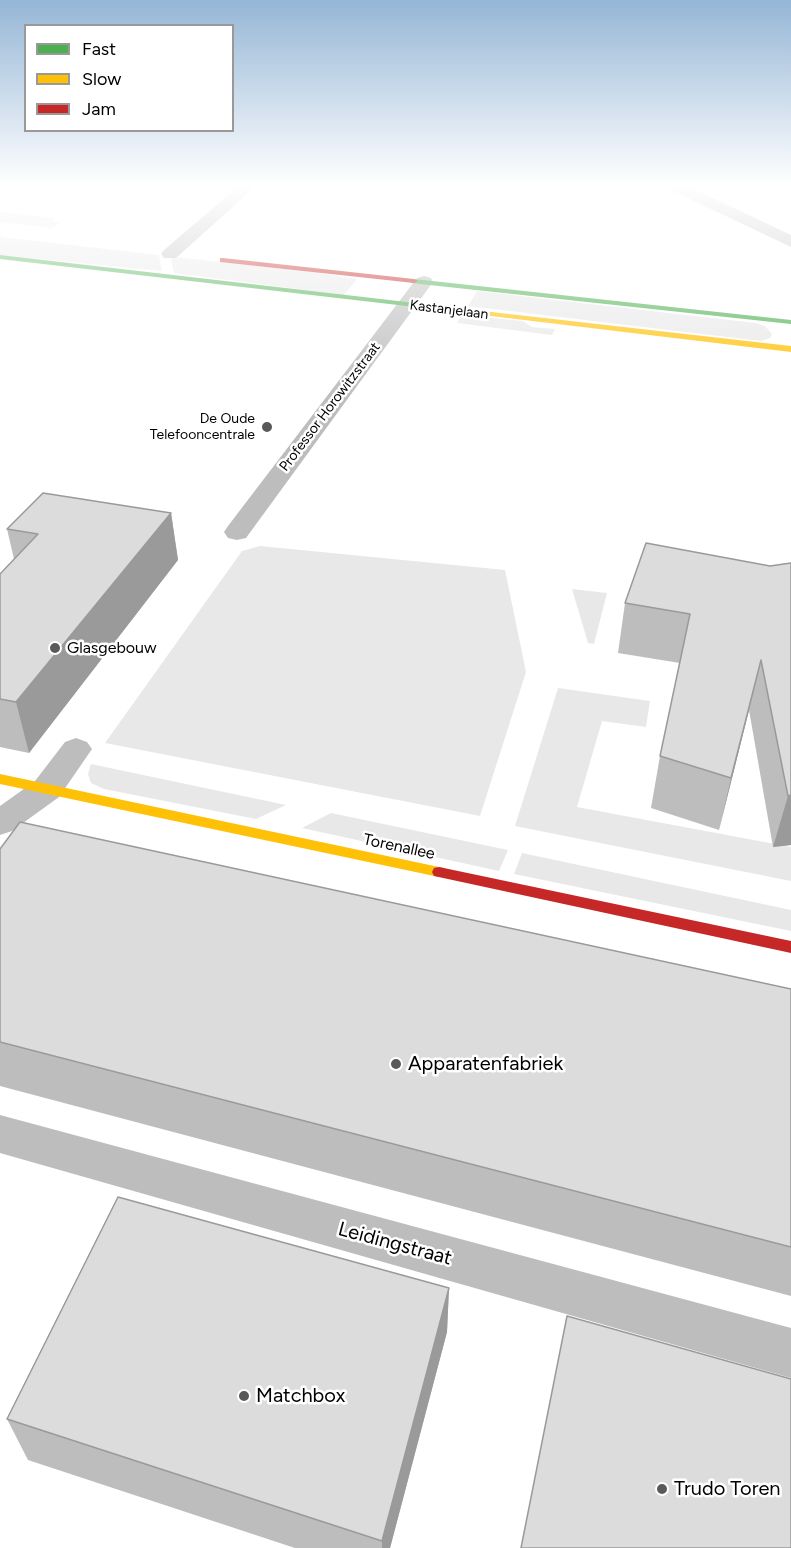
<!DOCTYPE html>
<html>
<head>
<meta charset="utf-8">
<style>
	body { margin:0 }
	#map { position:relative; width:791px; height:1548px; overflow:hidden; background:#fff; font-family:Figtree,sans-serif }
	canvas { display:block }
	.legend { position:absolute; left:24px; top:24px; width:210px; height:108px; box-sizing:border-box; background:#fff; border:2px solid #999; margin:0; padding:8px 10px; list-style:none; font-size:18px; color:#000 }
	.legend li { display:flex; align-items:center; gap:12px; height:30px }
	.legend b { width:30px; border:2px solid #999 }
</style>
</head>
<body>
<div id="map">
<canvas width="791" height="1548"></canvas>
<ul class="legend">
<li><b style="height:8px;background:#4caf50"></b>Fast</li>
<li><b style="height:8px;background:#ffc107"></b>Slow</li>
<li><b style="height:8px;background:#c62828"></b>Jam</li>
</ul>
</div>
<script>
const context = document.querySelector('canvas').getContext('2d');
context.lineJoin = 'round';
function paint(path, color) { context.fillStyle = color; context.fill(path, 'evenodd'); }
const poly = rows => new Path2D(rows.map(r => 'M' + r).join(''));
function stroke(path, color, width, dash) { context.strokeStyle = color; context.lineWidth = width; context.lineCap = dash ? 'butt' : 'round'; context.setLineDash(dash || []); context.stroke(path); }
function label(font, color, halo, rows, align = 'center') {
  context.font = font + ' Figtree,sans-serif'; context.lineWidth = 5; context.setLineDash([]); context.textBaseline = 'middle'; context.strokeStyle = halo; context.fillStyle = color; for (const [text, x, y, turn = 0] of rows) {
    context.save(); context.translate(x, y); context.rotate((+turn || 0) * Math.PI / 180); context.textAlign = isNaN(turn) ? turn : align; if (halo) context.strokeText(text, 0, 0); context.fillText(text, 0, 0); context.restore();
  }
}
paint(poly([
	[0,212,55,218,52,221,61,222,52,228,0,222],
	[0,237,159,255,162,271,0,255],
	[174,257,313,272,357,279,344,295,174,273,171,259],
	[477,291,756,323,765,326,772,334,770,338,761,341,468,306],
	[462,315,523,321,532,327,555,329,552,335,457,323],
	[260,546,505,570,526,672,480,816,105,743,242,551],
	[572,589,607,593,594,644,588,643],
	[558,688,650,701,646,727,602,721,577,807,791,847,791,881,515,826],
	[91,764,124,771,286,805,256,819,104,789,91,783,88,774],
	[331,813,508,850,499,871,302,828],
	[522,853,791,910,791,931,514,874]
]), '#e8e8e8');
paint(poly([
	[239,186,256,186,176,258,164,258,161,254,164,250,239,186],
	[667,186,687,186,791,235,791,247,669,189,667,186],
	[424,276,431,278,433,282,246,538,237,540,228,538,224,532,228,526,417,278,424,276],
	[76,738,87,742,92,749,59,797,12,831,0,835,0,806,35,781,65,742,76,738],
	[0,1115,791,1328,791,1378,0,1153,0,1115]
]), '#bdbdbd');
paint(poly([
	[0,255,424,304,428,306,424,308,0,259,0,255],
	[414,279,791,320,791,324,411,283,411,279,414,279]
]), '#4caf50');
paint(poly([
	[421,304,791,346,791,352,424,308,420,306,421,304],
	[0,774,439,867,444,868,446,872,444,876,439,877,0,784,0,774]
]), '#ffc107');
paint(poly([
	[223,258,414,279,418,281,414,283,220,262,220,258,223,258],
	[439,867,791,941,791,953,434,876,432,872,434,868,439,867]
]), '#c62828');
paint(poly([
	[171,513,178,560,29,753,0,747,0,574,14,559,7,529],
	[791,563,791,845,773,847,749,710,719,830,651,808,660,756,680,663,618,653,625,603,770,566],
	[0,849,791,989,791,1296,0,1086],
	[449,1288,447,1332,390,1548,295,1548,28,1460,7,1419]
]), '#bdbdbd');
paint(poly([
	[171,513,178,560,29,753,16,702],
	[761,660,749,710,719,830,731,778],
	[791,795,791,845,773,847,788,796],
	[449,1288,447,1332,390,1548,382,1548,382,1541]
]), '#9a9a9a');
const building = poly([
	[43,493,171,513,16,702,0,699,0,574,38,534,7,529,43,493],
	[646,543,770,566,791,563,791,795,788,796,761,660,731,778,660,756,690,614,625,603,646,543],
	[20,822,791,989,791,1247,0,1042,0,849,20,822],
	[118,1197,449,1288,382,1541,7,1419,118,1197],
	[567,1316,791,1379,791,1548,521,1548,567,1316]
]);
paint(building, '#dcdcdc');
stroke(building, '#9a9a9a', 1.5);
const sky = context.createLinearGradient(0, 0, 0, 402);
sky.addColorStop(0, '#95b6d6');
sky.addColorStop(0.46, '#fff');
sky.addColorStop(1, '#ffffff00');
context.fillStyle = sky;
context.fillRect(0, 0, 791, 402);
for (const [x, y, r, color] of [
	[267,427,6,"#595959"],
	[55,648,6,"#595959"],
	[396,1064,6,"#595959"],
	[244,1396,6,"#595959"],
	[662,1489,6,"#595959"]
]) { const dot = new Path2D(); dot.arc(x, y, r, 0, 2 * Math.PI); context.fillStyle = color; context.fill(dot); stroke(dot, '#fff', 2); }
label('14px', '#000', '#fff', [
	["Kastanjelaan",449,310,7],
	["Professor Horowitzstraat",330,407,-53]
]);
label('14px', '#000', '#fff', [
	["De Oude",255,419],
	["Telefooncentrale",255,435]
], 'right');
label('16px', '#000', '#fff', [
	["Glasgebouw",67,648]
], 'left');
label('16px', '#000', '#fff', [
	["Torenallee",399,847,12]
]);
label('20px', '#000', '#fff', [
	["Apparatenfabriek",408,1064],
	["Matchbox",256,1396],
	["Trudo Toren",674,1489]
], 'left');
label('20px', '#000', '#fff', [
	["Leidingstraat",395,1244,15]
]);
</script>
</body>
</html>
